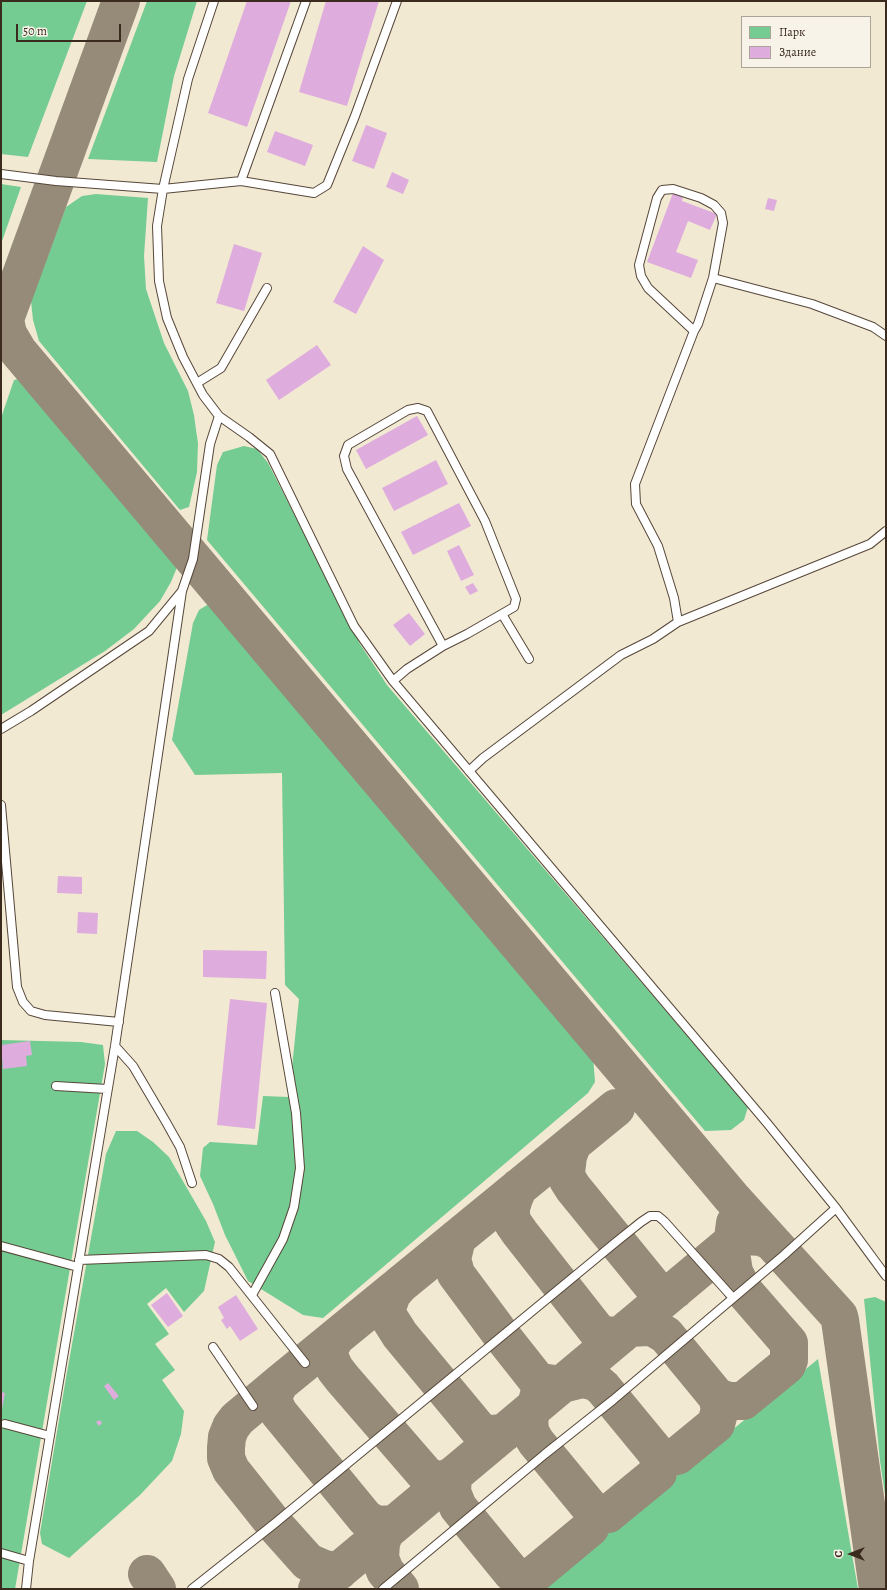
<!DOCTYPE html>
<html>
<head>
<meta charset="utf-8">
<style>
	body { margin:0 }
	#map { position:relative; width:887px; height:1590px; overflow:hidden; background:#f2e9d3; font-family:Alegreya,serif }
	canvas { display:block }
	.frame { position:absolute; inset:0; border:2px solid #3b2a1e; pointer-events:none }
	.legend { position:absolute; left:741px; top:16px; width:130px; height:52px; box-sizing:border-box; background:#f7f3e8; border:1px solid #aca397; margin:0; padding:5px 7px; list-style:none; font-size:12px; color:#3b2a1e }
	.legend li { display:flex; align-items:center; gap:8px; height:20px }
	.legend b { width:20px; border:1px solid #aca397 }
	.north { position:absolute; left:831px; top:1534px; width:40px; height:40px; -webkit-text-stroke:3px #f7f3e8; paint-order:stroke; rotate:270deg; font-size:11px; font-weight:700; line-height:16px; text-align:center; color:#3b2a1e }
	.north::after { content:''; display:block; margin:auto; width:14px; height:18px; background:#3b2a1e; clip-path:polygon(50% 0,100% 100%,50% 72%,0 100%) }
	.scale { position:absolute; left:16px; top:24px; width:105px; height:18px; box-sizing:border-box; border:2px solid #3b2a1e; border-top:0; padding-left:5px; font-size:12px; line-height:14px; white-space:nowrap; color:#3b2a1e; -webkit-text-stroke:3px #f7f3e8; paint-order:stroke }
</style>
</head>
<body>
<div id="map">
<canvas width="887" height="1590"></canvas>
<div class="frame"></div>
<ul class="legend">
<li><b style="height:11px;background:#74cc92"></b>Парк</li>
<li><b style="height:11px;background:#deacdd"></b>Здание</li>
</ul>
<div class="north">С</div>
<div class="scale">50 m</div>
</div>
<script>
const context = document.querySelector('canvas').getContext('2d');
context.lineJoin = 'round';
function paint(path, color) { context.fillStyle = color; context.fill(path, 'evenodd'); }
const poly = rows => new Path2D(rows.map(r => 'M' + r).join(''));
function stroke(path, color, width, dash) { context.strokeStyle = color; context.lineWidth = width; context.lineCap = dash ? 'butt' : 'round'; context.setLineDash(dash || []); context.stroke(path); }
paint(poly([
	[1,1,87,1,28,157,1,154],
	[147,1,197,1,174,76,157,162,88,159],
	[1,184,21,187,1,244],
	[96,194,148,198,144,256,146,289,164,343,188,391,194,415,196,430,198,443,197,472,189,507,180,510,39,341,33,320,31,301,66,207,82,196],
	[23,378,180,560,171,582,160,601,134,629,105,651,1,715,1,418,14,380],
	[244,446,257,449,268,463,360,644,387,685,748,1107,744,1120,731,1130,705,1131,207,540,217,465,223,452],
	[212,602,593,1056,595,1082,588,1093,323,1318,303,1315,248,1281,225,1235,213,1204,200,1176,203,1148,210,1142,257,1145,263,1096,289,1097,299,999,285,985,282,773,195,775,172,740,193,623,199,610],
	[1,1040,81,1042,103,1045,105,1064,15,1589,1,1589],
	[116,1131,137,1131,153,1142,169,1157,206,1221,215,1242,204,1291,184,1312,166,1288,147,1304,169,1334,155,1344,175,1370,162,1380,184,1411,181,1434,172,1461,140,1495,69,1558,42,1544,40,1533,66,1378,106,1154],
	[875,1297,886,1302,886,1501,880,1461,864,1299],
	[818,1359,858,1589,540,1589]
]), '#74cc92');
stroke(poly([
	[5,320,8,334,18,351,732,1198,771,1241],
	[1,330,121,1],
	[573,1143,568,1156,566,1173,568,1180,573,1188,656,1290,665,1293,675,1290],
	[519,1187,514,1198,511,1208,511,1216,513,1223,520,1233,597,1331,605,1336,621,1335],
	[457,1238,452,1259,456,1274,502,1336,536,1379,541,1382,554,1384,562,1384,582,1379,596,1382,603,1388,659,1456,668,1458,677,1456,716,1424,720,1409,717,1397],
	[400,1285,392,1294,387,1308,388,1316,400,1335,478,1429,485,1434,491,1434,504,1433],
	[629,1328,648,1327,654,1328,666,1335,717,1397,729,1401,743,1401,787,1365,789,1360,789,1343,743,1290,734,1272,731,1253,735,1223],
	[335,1338,330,1348,329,1356,335,1369,342,1378,425,1474,432,1479,437,1480,450,1478],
	[280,1383,275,1392,274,1398,275,1405,279,1413,366,1519,377,1525,394,1524],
	[539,1394,537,1402,529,1417,530,1431,533,1437,536,1442,592,1510,595,1512,608,1514,658,1473,659,1456],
	[453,1475,452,1492,458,1507,512,1573,521,1577,531,1577,590,1528,593,1522,592,1510],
	[385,1532,381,1543,380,1558,385,1571,400,1589],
	[339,1571,324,1569,308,1562,274,1524,231,1470,226,1458,226,1448,227,1437,231,1427,237,1419,280,1383,616,1108],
	[147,1574,157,1589],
	[317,1589,732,1242,746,1236,761,1237,771,1241,839,1316,840,1320,878,1589]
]), '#968a78', 38);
paint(poly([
	[247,1,291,1,247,127,208,113],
	[326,1,379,1,347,106,299,92],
	[366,125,387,133,374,169,352,161],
	[275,131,313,145,305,166,267,152],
	[392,172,409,180,403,194,386,187],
	[673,193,683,196,682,201,717,214,710,230,688,221,676,252,698,260,691,278,647,262],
	[768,198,777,200,774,211,765,209],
	[234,244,262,253,244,311,216,303],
	[363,246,384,260,356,314,333,302],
	[317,345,331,365,279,400,266,380],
	[417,416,428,435,366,469,356,450],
	[436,460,448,484,394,511,382,488],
	[459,503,471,526,413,555,401,532],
	[459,545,474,575,461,581,447,551],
	[473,583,478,591,470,595,465,587],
	[409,613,425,634,410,646,393,625],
	[58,876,82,877,82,894,57,893],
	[78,912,98,913,97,934,77,933],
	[203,950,267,951,266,979,203,977],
	[230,999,267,1003,255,1129,217,1125],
	[30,1041,32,1055,26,1056,27,1066,3,1069,1,1045],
	[167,1293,183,1316,168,1327,151,1305],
	[236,1295,258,1329,240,1341,230,1326,227,1329,221,1320,224,1318,218,1307],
	[108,1383,119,1396,114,1400,104,1386],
	[1,1392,5,1393,2,1409,1,1409],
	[100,1420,102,1423,99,1426,96,1422]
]), '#deacdd');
const lane = poly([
	[1,174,56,181,163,189,241,181,314,193,327,185,355,116,397,1],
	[241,181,306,1],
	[713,278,812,304,873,327,886,336],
	[197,383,221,368,267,288],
	[219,416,249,437,270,454,354,626,393,681,767,1123,836,1208,886,1276],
	[502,614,529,659],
	[678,622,870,544,886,531],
	[393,681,407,669,443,646,467,634,514,607,516,599,485,521,427,411,418,408,408,410,348,445,344,456,347,469,443,646],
	[1,729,31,711,149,631,182,591,193,559,210,444,219,416,203,395,183,357,167,318,159,281,157,226,163,189,188,79,214,1],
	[469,771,483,758,621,655,653,639,678,622,674,598,658,546,636,504,635,484,694,331,698,324,713,278,723,223,721,213,714,205,701,198,673,189,662,190,657,198,639,265,641,276,648,288,694,331],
	[1,805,17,987,23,1002,31,1011,45,1015,119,1022],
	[115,1046,133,1066,166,1122,180,1147,192,1183],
	[56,1086,107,1089],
	[1,1246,78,1267],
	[79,1260,206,1255,219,1259,229,1267,305,1363],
	[252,1295,283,1239,294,1207,300,1168,296,1113,275,993],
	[213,1347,253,1406],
	[5,1424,50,1436],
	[1,1553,29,1561],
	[26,1589,29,1561,115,1046,182,591],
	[192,1589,274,1524,616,1242,641,1222,650,1216,658,1216,664,1221,733,1298],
	[383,1589,545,1454,613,1400,784,1255,836,1208]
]);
stroke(lane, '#564739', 10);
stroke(lane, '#fff', 8);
</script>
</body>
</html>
